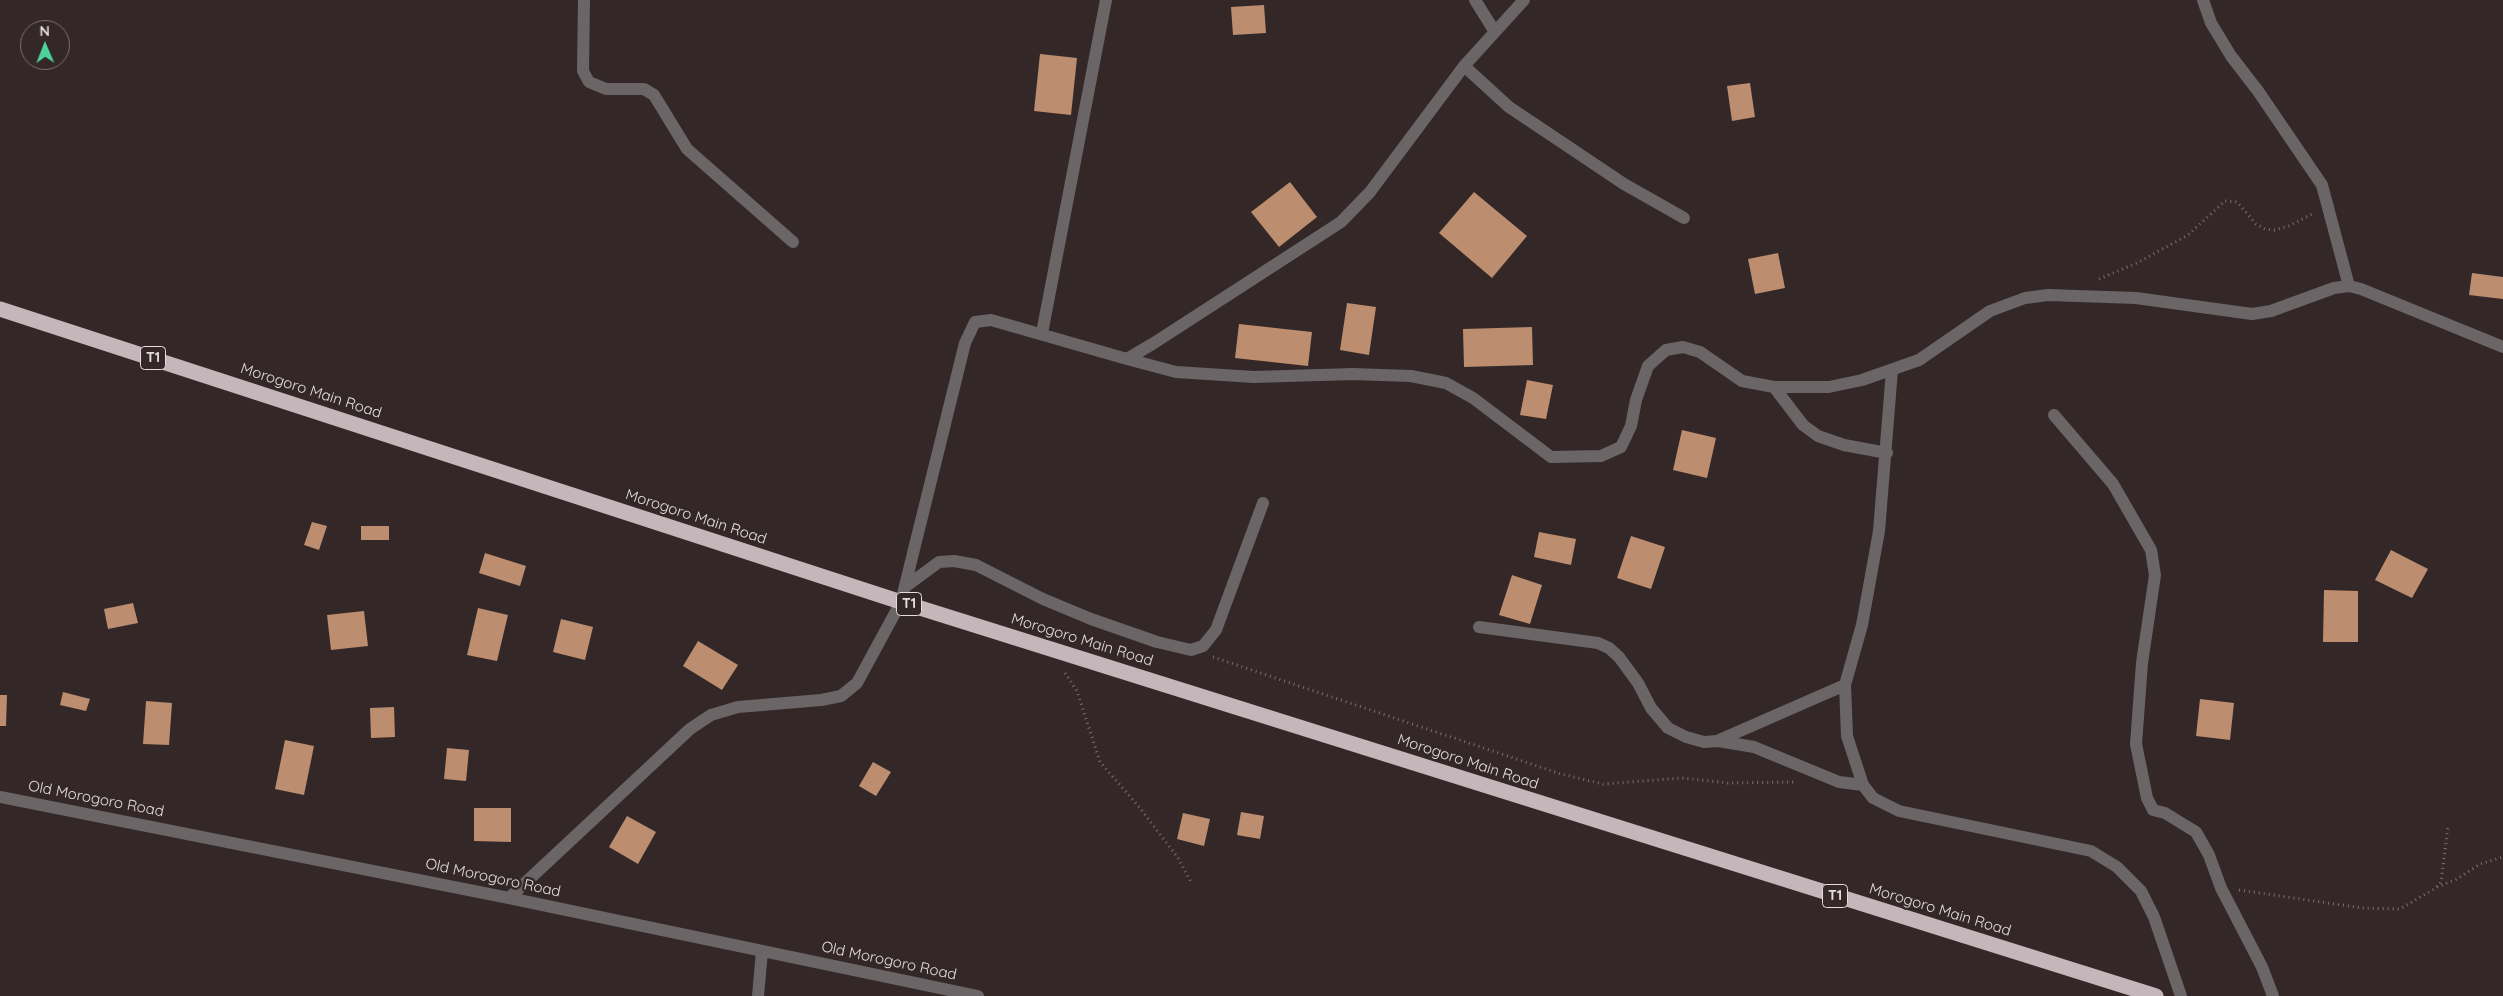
<!DOCTYPE html>
<html>
<head>
<meta charset="utf-8">
<style>
	body { margin:0 }
	#map { position:relative; width:2503px; height:996px; overflow:hidden; background:#332827; font-family:Quicksand,sans-serif }
	canvas { display:block }
	.north { position:absolute; left:20px; top:20px; width:50px; height:50px; box-sizing:border-box; background:#332827; border:1px solid #7a7070; border-radius:50%; rotate:359deg; font-size:14px; font-weight:700; line-height:20px; text-align:center; color:#e5dddd }
	.north::after { content:''; display:block; margin:auto; width:18px; height:22px; background:#4bd49b; clip-path:polygon(50% 0,100% 100%,50% 72%,0 100%) }
</style>
</head>
<body>
<div id="map">
<canvas width="2503" height="996"></canvas>
<div class="north">N</div>
</div>
<script>
const context = document.querySelector('canvas').getContext('2d');
context.lineJoin = 'round';
function paint(path, color) { context.fillStyle = color; context.fill(path, 'evenodd'); }
const poly = rows => new Path2D(rows.map(r => 'M' + r).join(''));
function stroke(path, color, width, dash) { context.strokeStyle = color; context.lineWidth = width; context.lineCap = dash ? 'butt' : 'round'; context.setLineDash(dash || []); context.stroke(path); }
function label(font, color, halo, rows, align = 'center') {
  context.font = font + ' Quicksand,sans-serif'; context.lineWidth = 5; context.setLineDash([]); context.textBaseline = 'middle'; context.strokeStyle = halo; context.fillStyle = color; for (const [text, x, y, turn = 0] of rows) {
    context.save(); context.translate(x, y); context.rotate((+turn || 0) * Math.PI / 180); context.textAlign = isNaN(turn) ? turn : align; if (halo) context.strokeText(text, 0, 0); context.fillText(text, 0, 0); context.restore();
  }
}
paint(poly([
	[1264,5,1266,33,1233,35,1231,7],
	[1040,54,1077,58,1071,115,1034,111],
	[1750,83,1755,117,1732,121,1727,86],
	[1290,182,1317,217,1279,247,1251,212],
	[1474,192,1527,236,1492,278,1439,233],
	[1778,253,1785,288,1755,294,1748,259],
	[2472,273,2503,277,2503,299,2469,295],
	[1347,303,1376,307,1369,355,1340,350],
	[1239,324,1312,332,1308,366,1235,358],
	[1532,327,1533,365,1464,367,1463,329],
	[1527,380,1553,385,1546,419,1520,415],
	[1682,430,1716,438,1707,478,1673,470],
	[312,522,327,526,319,550,304,545],
	[361,526,389,526,389,540,361,540],
	[1539,532,1576,539,1571,565,1534,557],
	[1631,536,1665,547,1651,589,1617,578],
	[2391,550,2428,569,2412,598,2375,580],
	[485,553,526,566,520,586,479,573],
	[1512,575,1542,585,1530,624,1499,615],
	[2324,590,2358,591,2358,642,2323,642],
	[133,603,138,623,108,629,104,609],
	[478,608,508,615,497,661,467,655],
	[364,611,368,646,331,650,327,615],
	[561,619,593,627,585,660,553,652],
	[698,641,738,665,722,690,683,666],
	[63,692,90,699,86,711,60,705],
	[0,695,7,695,6,726,0,726],
	[2200,699,2234,703,2230,740,2196,736],
	[146,701,172,703,169,745,143,744],
	[394,707,395,737,371,738,370,708],
	[285,740,314,746,304,795,275,789],
	[447,748,469,750,466,781,444,779],
	[873,762,891,772,876,796,859,786],
	[474,808,511,808,511,842,474,841],
	[1241,812,1264,816,1260,839,1237,835],
	[1183,813,1210,819,1204,846,1177,839],
	[627,816,656,832,638,864,609,847]
]), '#bd8d70');
stroke(poly([
	[2099,279,2137,263,2188,235,2225,201,2237,202,2256,224,2265,229,2274,230,2289,226,2314,213],
	[1213,657,1561,774,1603,784,1682,778,1728,783,1794,782],
	[1065,673,1077,691,1100,762,1140,808,1178,858,1192,884],
	[2437,887,2457,879,2480,864,2503,857],
	[2239,890,2362,908,2400,909,2436,888,2441,882,2448,826]
]), '#7a7070', 3, [1, 4]);
stroke(poly([
	[584,0,583,71,589,82,606,89,644,89,654,95,687,149,793,242],
	[1475,0,1495,32],
	[2203,0,2211,23,2231,56,2258,91,2322,185,2349,286],
	[1464,66,1509,107,1624,184,1684,218],
	[1042,333,1106,0],
	[1127,359,1176,372,1254,377,1353,374,1411,376,1446,383,1473,398,1551,457,1601,456,1621,447,1631,426,1636,400,1648,366,1666,350,1683,347,1700,352,1742,381,1774,387,1829,387,1862,380,1919,360,1990,311,2025,298,2048,295,2136,298,2252,314,2271,311,2334,288,2349,286,2361,289,2503,347],
	[1892,370,1879,531,1862,625,1845,685,1847,736,1863,785,1873,798,1899,811,2091,851,2117,867,2141,891,2154,917,2181,996],
	[1774,387,1803,425,1818,436,1844,445,1887,453],
	[2054,415,2113,484,2151,550,2155,575,2142,663,2136,744,2147,798,2153,810,2165,813,2196,832,2209,855,2221,888,2262,967,2273,996],
	[905,587,939,562,954,561,976,565,1043,599,1091,619,1157,642,1191,650,1203,646,1216,630,1263,503],
	[1479,627,1598,643,1609,648,1619,657,1638,683,1651,708,1668,728,1686,737,1704,742,1717,741,1845,685],
	[1718,741,1754,747,1839,782,1863,785],
	[0,797,509,898,978,996],
	[509,898,690,729,711,715,738,707,821,700,841,696,857,683,901,602,965,343,975,322,991,320,1127,359,1154,343,1341,222,1370,192,1464,66,1524,0],
	[758,996,762,951]
]), '#6b6567', 12);
stroke(poly([
	[0,309,901,602,2156,996]
]), '#c4b6ba', 15);
for (const [x, y, w] of [
	[153,358,25],
	[909,604,25],
	[1835,896,25]
]) { const box = new Path2D(); box.roundRect(x - w / 2, y - 11.5, w, 23, 4); context.fillStyle = '#332827'; context.fill(box); stroke(box, '#e5dddd', 1); }
label('bold 14px', '#e5dddd', null, [
	["T1",153,358],
	["T1",909,604],
	["T1",1835,896]
]);
label('15px', '#e5dddd', '#332827', [
	["Morogoro Main Road",311,391,18],
	["Morogoro Main Road",696,517,18],
	["Morogoro Main Road",1082,640,17],
	["Morogoro Main Road",1468,762,18],
	["Old Morogoro Road",96,799,11],
	["Old Morogoro Road",493,878,12],
	["Morogoro Main Road",1940,910,17],
	["Old Morogoro Road",889,961,12]
]);
</script>
</body>
</html>
